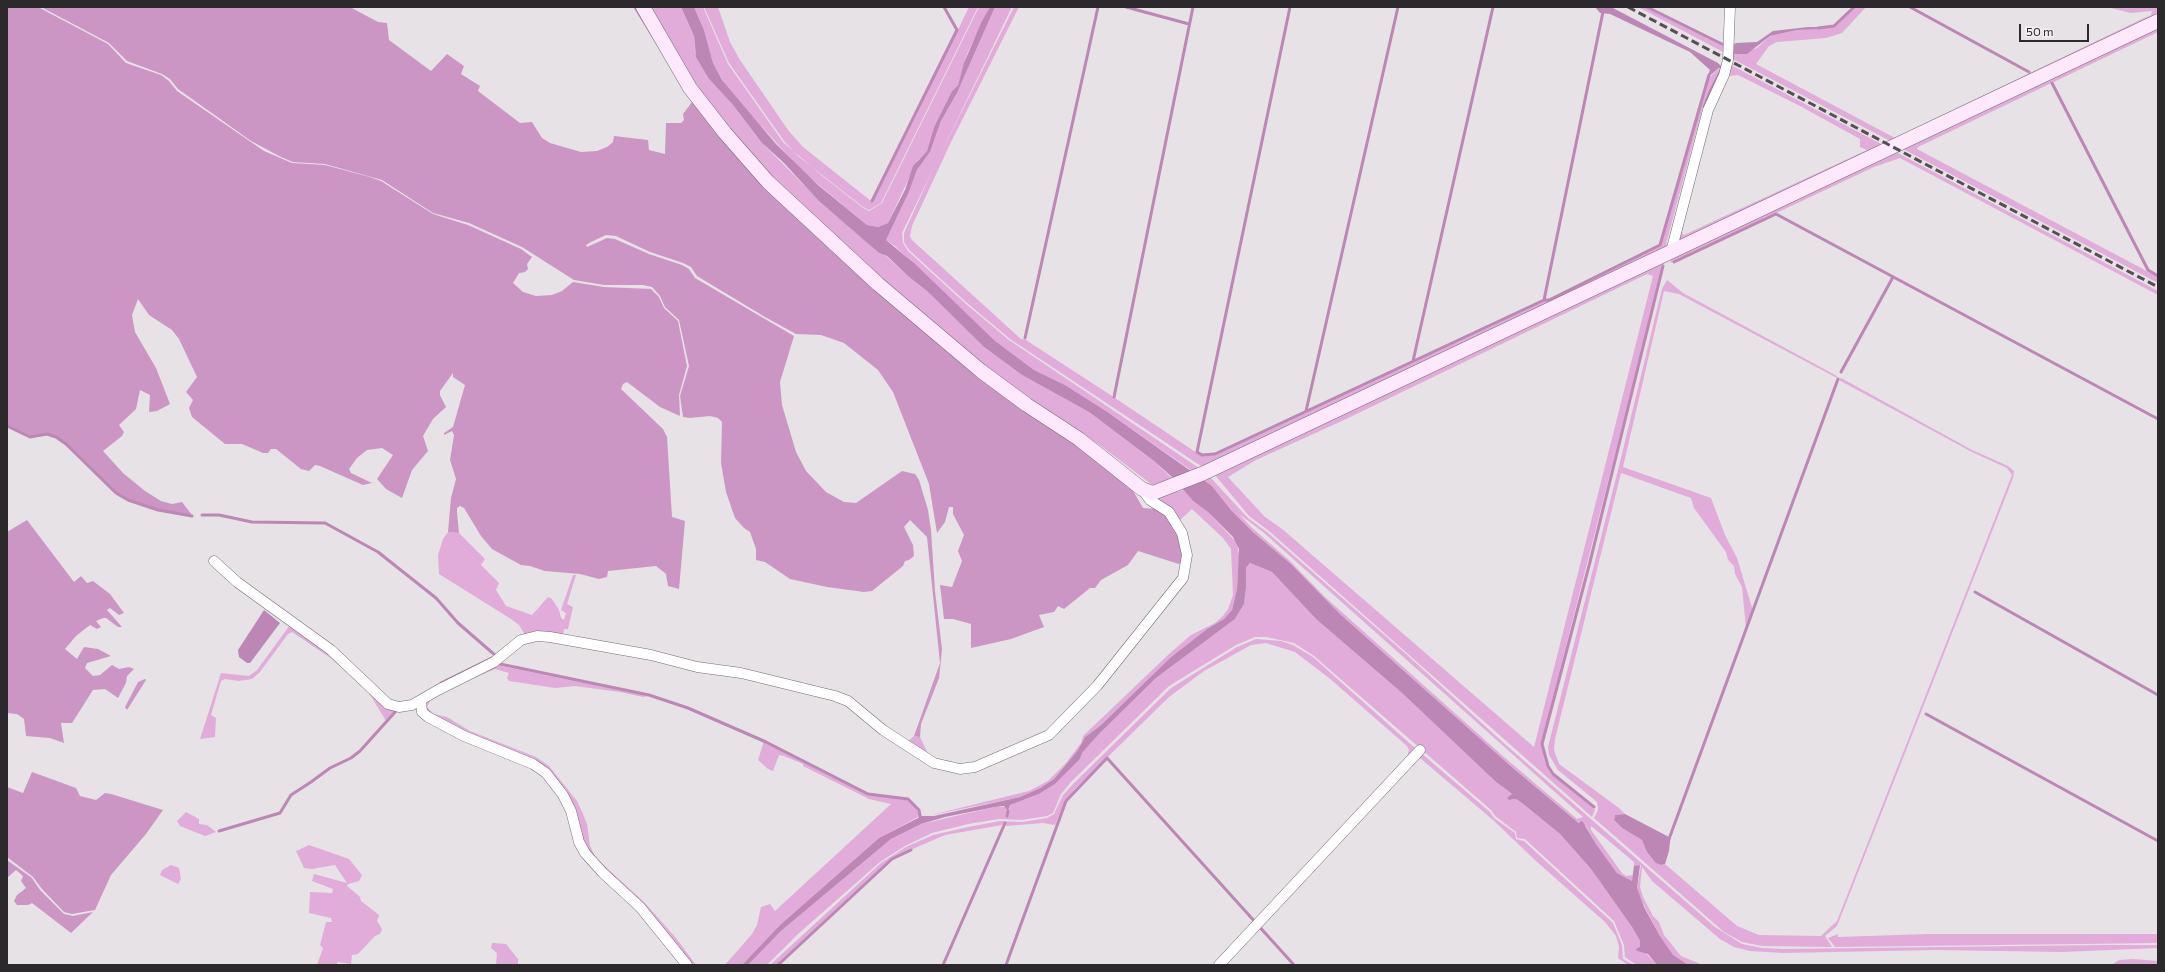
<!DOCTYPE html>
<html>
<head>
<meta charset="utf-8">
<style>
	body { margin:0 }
	#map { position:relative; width:2165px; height:972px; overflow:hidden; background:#e6e2e6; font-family:Commissioner,sans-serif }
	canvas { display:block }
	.frame { position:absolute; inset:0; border:8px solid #2b292b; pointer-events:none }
	.scale { position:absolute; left:2019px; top:24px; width:70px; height:18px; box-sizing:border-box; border:2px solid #2b292b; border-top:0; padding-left:5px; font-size:12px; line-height:14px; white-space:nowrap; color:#2b292b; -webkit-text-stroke:3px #f4eff3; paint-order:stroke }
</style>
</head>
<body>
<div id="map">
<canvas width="2165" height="972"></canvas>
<div class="frame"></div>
<div class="scale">50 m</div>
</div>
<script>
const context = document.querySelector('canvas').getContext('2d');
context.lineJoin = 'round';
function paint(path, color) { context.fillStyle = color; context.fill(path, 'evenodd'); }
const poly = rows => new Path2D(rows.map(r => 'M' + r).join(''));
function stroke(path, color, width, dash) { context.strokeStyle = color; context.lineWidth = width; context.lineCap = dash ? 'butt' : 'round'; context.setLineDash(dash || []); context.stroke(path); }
paint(poly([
	[648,7,681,7,694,36,695,52,709,79,733,105,762,143,827,208,838,216,879,253,886,256,909,277,927,291,984,347,1022,375,1089,412,1154,461,1175,481,1155,486,1151,484,1101,446,1010,386,917,312,775,182,705,101],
	[694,7,703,7,728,64,783,142,821,175,863,208,869,211,882,203,979,7,990,7,967,54,958,85,952,91,934,127,927,151,917,161,888,223,878,227,867,225,801,170,726,87,713,63,704,30],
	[704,7,718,7,730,42,740,60,788,130,803,147,871,201,873,201,917,114,969,7,978,7,881,203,869,210,863,207,799,157,784,141,729,63],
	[995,7,1012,7,902,233,903,243,908,251,966,304,1009,340,1199,468,1195,473,1106,411,1065,385,1034,370,994,341,895,246,886,240,909,192,917,170,930,152,941,121,957,93],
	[1014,7,1019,7,951,142,912,226,910,236,912,240,1021,339,1026,340,1112,396,1197,453,1207,456,1215,455,1544,301,1550,300,1660,245,1709,78,1720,67,1703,106,1666,244,1668,246,1204,468,1010,339,967,303,909,250,904,242,904,233,935,165],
	[1638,7,1645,7,1723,46,1726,48,1725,53],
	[1855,7,1866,7,1842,33,1826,38,1777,42,1769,46,1756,64,1895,138,2140,20,2151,15,2152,11,2131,13,2107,7,2158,7,2158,17,1894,143,1731,58,1732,54,1744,53,1757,48,1770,36,1797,30,1834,27],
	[2158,27,2158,32,1918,147,1917,149,2158,277,2158,283,1903,149],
	[1731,65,1885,146,1680,241,1678,239,1680,226,1681,233,1684,235,1867,150,1860,147,1860,139,1800,106,1738,75,1728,76],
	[1896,152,2158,291,2158,295,1900,158,1874,167,1670,263,1672,258],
	[1664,262,1541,744,1545,761,1551,774,1595,810,1592,817,1269,531,1249,516,1215,475],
	[1647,274,1653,276,1534,747,1281,528,1265,517,1228,477,1256,460,1344,420],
	[1667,280,1683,293,1837,376,1837,378,1679,294,1664,291,1623,467,1711,498,1725,535,1737,558,1753,611,1746,628,1742,587,1735,574,1734,566,1728,560,1726,552,1694,508,1691,498,1621,473,1555,739,1554,750,1559,764,1619,808,1625,814,1615,815,1614,820,1622,828,1642,840,1653,859,1661,865,1665,864,1737,926,1759,935,1821,936,1837,921,2012,475,2007,468,1972,452,1839,380,1841,378,1972,450,2008,466,2014,471,2013,478,1837,926,1825,936,1832,947,1762,946,1742,942,1724,932,1594,818,1598,810,1597,802,1558,770,1549,755,1548,747,1551,735,1619,466,1662,289],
	[1210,477,1248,518,1267,532,1406,654,1506,745,1715,927,1742,944,1762,948,1784,949,2105,945,2158,945,2158,948,2062,952,1936,950,1783,953,1750,951,1734,947,1720,939,1652,881,1642,867,1640,887,1643,897,1653,916,1659,922,1664,935,1681,956,1703,965,1685,964,1673,956,1660,936,1639,896,1637,888,1641,865,1634,866,1634,862,1591,826,1591,830,1622,873,1626,876,1633,875,1632,881,1617,873,1596,844,1586,826,1575,820,1513,768,1340,614,1291,564,1253,532,1231,510,1212,486,1205,481],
	[1239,514,1263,532,1583,817,1577,819,1504,757,1325,597,1289,560,1251,527],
	[1183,490,1193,501,1208,512,1237,543,1239,556,1237,589,1232,610,1224,619,1207,629,1171,657,1100,726,1085,737,1078,750,1054,779,1040,788,1020,797,927,816,1029,791,1048,781,1066,763,1081,743,1083,736,1169,654,1191,635,1215,623,1223,616,1228,609,1233,595,1231,549,1223,538,1192,509,1178,522,1151,499],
	[448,532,459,533,485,559,481,565,499,583,496,590,506,606,532,615,548,597,552,599,559,610,561,618,564,620,566,613,561,610,573,575,576,575,567,604,573,607,568,629,564,629,563,636,525,635,519,625,511,619,439,574,438,555,443,539],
	[1250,563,1272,572,1316,619,1402,693,1496,782,1507,790,1512,794,1509,800,1516,799,1522,803,1560,834,1591,869,1632,927,1640,941,1640,947,1657,965,1636,965,1625,957,1624,945,1614,921,1525,839,1517,838,1516,832,1495,816,1491,810,1314,656,1294,643,1266,637,1255,637,1236,645,1169,686,1071,782,1061,794,1053,813,1047,816,1022,820,999,819,968,824,932,833,905,846,880,862,798,934,767,965,748,965,781,931,891,839,921,824,995,807,1007,807,1006,815,1008,816,1010,805,1039,794,1055,784,1080,759,1082,753,1099,734,1156,678,1235,619,1244,604,1246,588,1246,568],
	[290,625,317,643,395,711,386,721,369,693,332,659,292,632,288,634,260,672,252,679,239,681,225,679,221,681,211,715,216,718,215,737,200,739,221,673,249,676,257,670],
	[1256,639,1281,641,1293,645,1313,657,1416,749,1406,761,1409,750,1407,746,1329,678,1295,652,1266,643,1251,645,1204,671,1169,697,1074,790,1065,802,1055,825,1043,823,1007,826,1004,823,1002,825,945,835,899,855,891,859,864,883,777,965,770,965,881,863,906,847,933,835,968,827,1000,821,1022,822,1047,818,1054,814,1063,795,1073,784,1171,688,1237,647],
	[498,661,499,665,506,667,648,696,643,697,620,692,575,686,555,688,509,681,507,678,509,673,495,669,449,689,431,699,427,707,434,714,447,717,470,731,536,757,549,766,577,801,583,814,587,824,590,846,596,858,644,902,676,938,696,965,689,965,641,906,592,859,581,841,572,810,564,794,547,772,534,763,465,735,426,713,424,706,428,699,465,677,491,667],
	[914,736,920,737,930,758,906,743],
	[764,741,868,794,907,800,915,806,920,816,879,838,780,925,742,965,725,965,752,934,757,925,761,907,770,904,775,911,891,804,869,799,803,766,803,764,784,756,779,755,773,771,768,769,758,760],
	[1420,752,1490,812,1494,818,1515,833,1516,839,1524,841,1613,923,1622,945,1623,959,1634,965,1628,965,1618,958,1619,947,1616,936,1605,922,1536,861,1493,820,1420,758,1411,761],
	[186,812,199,819,199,824,207,825,216,832,205,836,180,826,177,821],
	[309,845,349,859,362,875,359,881,348,884,347,886,360,897,361,901,379,915,377,921,382,929,380,934,375,936,358,954,352,955,351,964,338,962,336,965,317,965,323,948,320,945,326,922,332,922,331,918,309,913,310,892,332,893,333,889,312,881,314,874,347,883,335,865,312,869,304,868,296,851],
	[171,865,179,868,181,879,178,884,160,875,162,870],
	[1838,934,1838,937,1927,934,2158,934,2158,943,1835,947,1828,938],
	[492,943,506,944,518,959,518,965,496,965,497,953,491,948],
	[2133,959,2158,961,2158,964,2104,965,2113,964,2119,960]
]), '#e1acda');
paint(poly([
	[7,7,38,7,108,44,126,63,161,75,169,81,177,91,264,151,292,163,325,165,370,177,381,181,433,214,468,225,521,249,532,257,527,264,528,269,525,272,519,273,513,283,523,292,536,296,552,295,562,291,573,282,604,287,651,289,659,297,664,308,678,321,687,366,679,395,680,416,660,407,627,382,623,384,621,389,663,429,667,437,672,517,685,521,679,589,668,586,666,574,656,566,608,571,607,577,599,579,580,574,545,571,530,566,521,565,492,549,481,536,464,508,460,506,457,508,457,512,459,533,448,532,451,498,456,479,450,460,454,435,452,431,444,435,444,433,453,427,465,385,453,377,453,373,440,391,440,395,446,407,433,419,423,436,428,451,412,470,402,498,386,489,377,479,393,455,382,448,367,450,357,458,349,469,351,473,372,483,363,485,320,466,315,465,309,471,301,469,276,449,271,449,268,453,263,453,242,444,225,444,192,417,189,408,193,400,186,392,197,377,179,339,172,330,149,315,138,299,132,315,135,332,156,368,170,404,157,411,149,412,150,395,140,390,136,409,119,425,124,432,122,436,103,451,123,473,145,491,161,501,172,504,182,502,192,515,158,510,128,499,116,493,66,443,56,437,47,433,30,436,7,426],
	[41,7,350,7,378,22,387,23,389,40,431,71,447,54,464,66,461,74,480,86,478,91,520,123,532,122,542,138,550,143,581,152,597,151,607,147,613,142,614,136,648,140,649,150,665,154,666,123,681,123,684,120,683,114,692,102,633,7,639,7,679,74,816,230,1129,484,1143,508,1157,509,1164,512,1174,524,1182,550,1182,563,1179,564,1138,551,1128,565,1101,580,1095,588,1090,588,1064,609,1058,606,1054,612,1039,615,1044,627,1011,639,971,648,971,624,953,619,944,619,940,585,952,587,962,561,958,551,964,535,953,514,953,507,949,507,945,522,937,533,929,484,893,392,878,370,844,343,821,335,796,334,765,317,697,276,691,267,683,263,650,252,616,236,606,235,591,242,586,245,587,247,607,238,615,239,649,254,682,265,689,269,695,278,794,336,780,382,782,405,796,452,806,471,826,492,844,502,856,503,902,471,915,474,919,480,928,510,931,530,935,591,942,649,939,678,921,724,920,737,914,736,940,663,927,537,910,520,904,527,913,545,914,556,909,560,905,561,903,566,872,591,864,592,827,587,790,579,765,562,756,560,756,549,750,532,744,528,735,518,726,492,721,463,722,422,718,418,710,416,690,418,683,417,680,396,689,366,679,320,665,307,660,296,652,287,643,285,604,285,574,280,522,247,469,223,433,213,382,180,325,164,293,162,281,157,251,141,178,89,170,79,162,74,127,61,109,43],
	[27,520,74,582,81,576,87,583,93,581,110,594,124,613,119,615,110,608,107,610,122,627,118,627,106,618,103,618,96,621,101,627,97,629,90,625,76,636,65,649,77,659,84,647,98,649,111,656,87,663,85,668,93,676,100,675,112,665,119,669,129,667,134,669,127,676,126,683,118,698,105,689,93,690,72,723,61,723,64,743,50,738,26,736,24,719,17,714,7,713,7,532],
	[145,679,146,680,127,710,125,707,138,682],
	[32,772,76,788,80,796,96,800,105,793,111,794,163,810,146,834,111,875,95,910,72,914,64,912,42,889,33,877,7,857,7,787,23,793],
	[7,860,32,878,40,890,64,914,73,916,93,912,71,933,32,903,28,905,17,905,14,901,17,895,26,888,21,881,23,876,16,870,7,878]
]), '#cc96c4');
paint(poly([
	[681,7,694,7,704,30,713,63,722,80,776,144,818,185,867,225,878,227,888,223,905,190,913,166,927,151,934,127,952,91,958,85,964,63,981,23,990,7,995,7,957,93,941,121,930,152,917,170,909,192,886,240,915,264,995,341,1034,370,1065,385,1106,411,1212,486,1231,510,1253,532,1291,564,1340,614,1513,768,1575,820,1579,823,1581,821,1583,822,1596,844,1617,873,1632,881,1634,866,1640,865,1637,888,1644,907,1660,936,1673,955,1688,965,1657,965,1648,954,1637,951,1636,949,1640,947,1640,941,1632,927,1591,869,1560,834,1522,803,1516,799,1509,800,1507,798,1512,794,1507,790,1496,782,1402,693,1316,619,1272,572,1250,563,1246,568,1246,588,1244,604,1235,619,1156,678,1099,734,1082,753,1080,759,1055,784,1039,794,1010,805,1008,811,1004,806,995,807,945,817,921,824,891,839,781,931,748,965,742,965,780,925,879,838,922,816,934,816,1020,797,1040,788,1054,779,1078,750,1085,737,1100,726,1171,657,1207,629,1224,619,1232,610,1237,589,1239,549,1233,537,1208,512,1193,501,1171,476,1154,461,1089,412,1022,375,984,347,927,291,909,277,887,256,879,253,819,201,783,162,762,143,733,105,709,79,696,57,694,36],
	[1595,7,1613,8,1718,63,1720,67,1707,78,1710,70,1690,52,1610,14,1600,13],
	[1808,27,1821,27,1821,29,1797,30,1770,36,1747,54,1732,54,1731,46,1736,43,1757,42,1773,31],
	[264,610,280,623,250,663,247,663,239,657,238,650],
	[1625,814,1669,837,1671,834,1669,851,1665,864,1661,865,1656,863,1647,852,1642,840,1622,828,1614,820,1615,815]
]), '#bd87b5');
stroke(poly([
	[1126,7,1189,24],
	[1290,7,1197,452,1202,455,1215,454,1544,300,1549,300,1660,245,1709,75],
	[1647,7,1724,45],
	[1910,7,2029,72],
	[1818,28,1834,26,1854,7],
	[2052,83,2148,270,2158,276],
	[1704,107,1710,92,1722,68,1716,64],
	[872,201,957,30,944,7],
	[1674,262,1776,214,2158,419],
	[1544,300,1604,7],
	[1025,338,1098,7],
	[1413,361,1493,7],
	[1841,372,1893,277],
	[1114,397,1193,7],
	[1306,411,1398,7],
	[7,426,30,437,47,434,56,437,66,444,116,493,128,500,158,510,192,516],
	[202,515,219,515,252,522,325,523,378,552,436,598,458,623,496,656,441,683],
	[1975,592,2158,695],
	[500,664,649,695,688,708,766,742,868,794,908,799,919,810,921,821],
	[1926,714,2158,841],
	[1594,807,1553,774,1548,766,1542,744,1590,562,1663,266],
	[1007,816,1008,811],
	[219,831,280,813,291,795,311,782,330,768,351,758,360,751,396,711],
	[1669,839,1838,379],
	[778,965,892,859,911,850],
	[943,965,1005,823],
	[1006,965,1066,801,1107,758,1294,965]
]), '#bd87b5', 3);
const minor = poly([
	[1671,252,1708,110,1724,75,1728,60,1730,7],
	[214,561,237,582,331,650,388,704,399,707,412,705,438,690,494,662,521,640,537,636,550,637,651,655,697,667,741,673,835,696,848,701,883,730,934,763,960,769,975,767,1049,735,1097,686,1183,578,1187,555,1182,533,1169,512,1150,500,1142,489],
	[421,700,422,712,428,717,464,736,533,764,546,773,563,795,571,811,579,842,585,853,603,873,640,907,687,965],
	[1219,965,1420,750]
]);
const secondary = poly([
	[643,7,690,88,725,133,768,182,878,284,981,371,1027,405,1079,439,1142,489,1153,493,1204,473,2158,21]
]);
stroke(minor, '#736e72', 11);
stroke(secondary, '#736e72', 15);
stroke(minor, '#fff', 10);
stroke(secondary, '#fee9fc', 14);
stroke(poly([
	[1628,7,2158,287]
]), '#535053', 3, [8, 4]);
</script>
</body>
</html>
